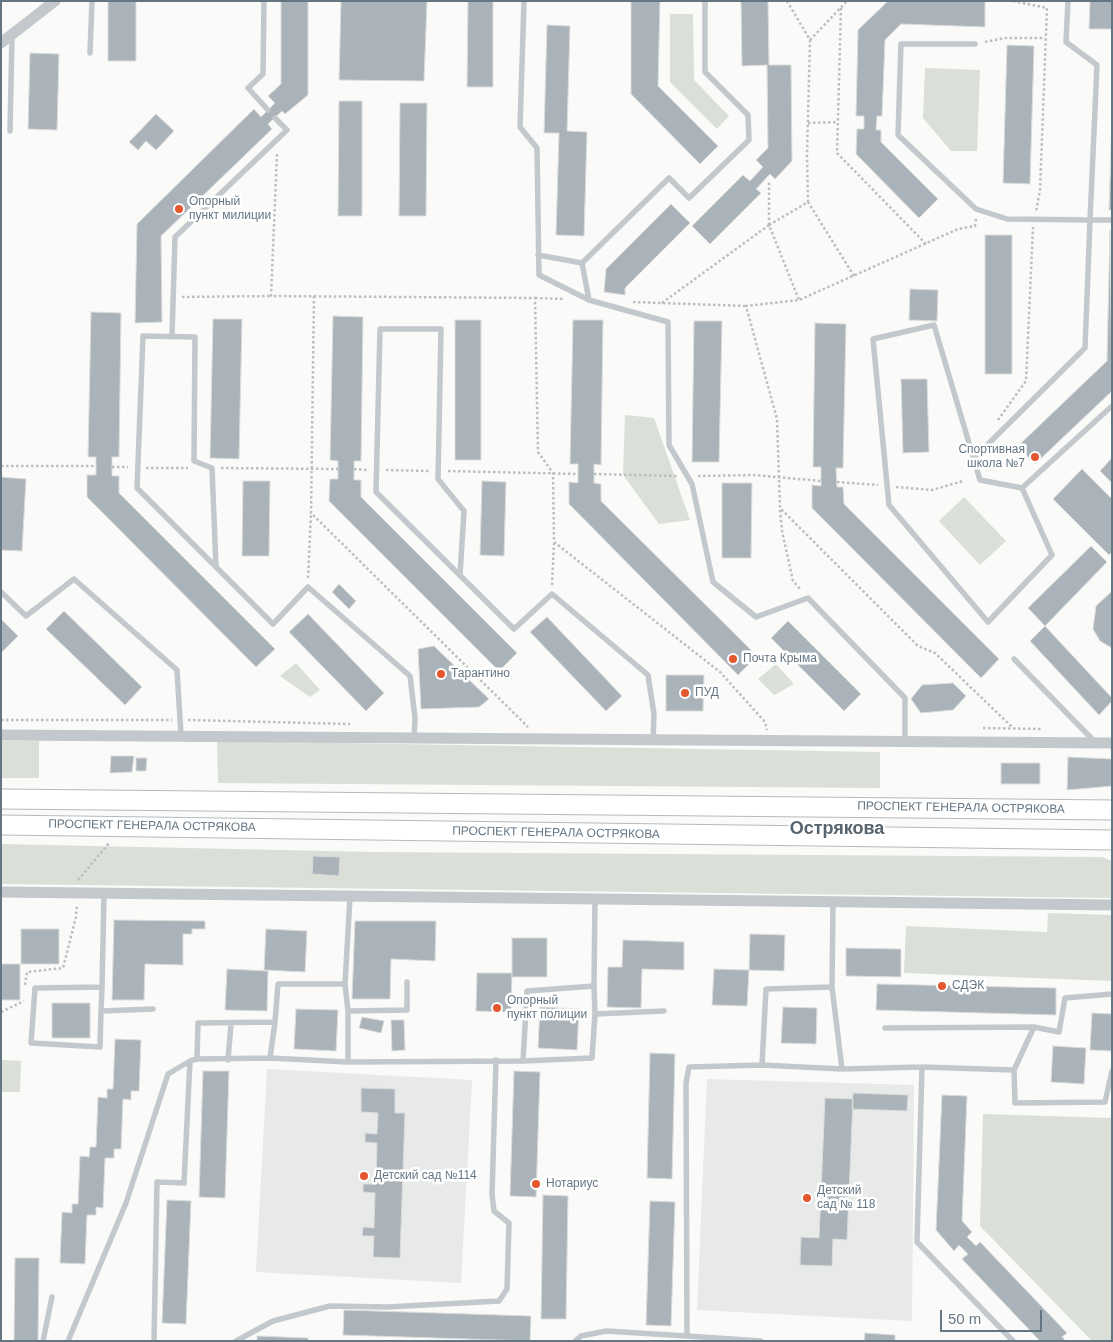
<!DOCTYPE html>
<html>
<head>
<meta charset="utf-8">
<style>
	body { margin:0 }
	#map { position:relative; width:1113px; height:1342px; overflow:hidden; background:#fafaf8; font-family:Helvetica,sans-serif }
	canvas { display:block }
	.frame { position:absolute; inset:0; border:2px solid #657683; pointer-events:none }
	.scale { position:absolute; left:940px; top:1310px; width:102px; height:22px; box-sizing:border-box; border:2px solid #657683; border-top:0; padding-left:6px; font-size:15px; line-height:18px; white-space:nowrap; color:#657683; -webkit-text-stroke:4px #fff; paint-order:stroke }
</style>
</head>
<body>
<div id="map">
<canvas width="1113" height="1342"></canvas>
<div class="frame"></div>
<div class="scale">50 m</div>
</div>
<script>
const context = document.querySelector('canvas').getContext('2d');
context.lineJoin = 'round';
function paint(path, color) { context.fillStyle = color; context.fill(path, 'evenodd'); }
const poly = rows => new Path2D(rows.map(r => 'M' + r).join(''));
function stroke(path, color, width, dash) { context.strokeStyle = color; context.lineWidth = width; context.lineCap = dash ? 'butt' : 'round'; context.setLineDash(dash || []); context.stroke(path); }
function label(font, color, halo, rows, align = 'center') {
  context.font = font + ' Helvetica,sans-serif'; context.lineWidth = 5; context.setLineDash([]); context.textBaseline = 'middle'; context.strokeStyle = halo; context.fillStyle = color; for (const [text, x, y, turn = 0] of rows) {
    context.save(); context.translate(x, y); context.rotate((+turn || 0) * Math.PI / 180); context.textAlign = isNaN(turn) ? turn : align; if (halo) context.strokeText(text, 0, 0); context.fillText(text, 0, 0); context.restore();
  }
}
paint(poly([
	[267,1069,472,1080,461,1283,256,1272],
	[707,1079,914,1085,912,1321,697,1310]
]), '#e8e9e9');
paint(poly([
	[670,14,693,14,694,80,729,116,717,129,670,82],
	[925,68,980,70,977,151,951,151,923,118],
	[625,415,654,418,690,520,659,524,623,475],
	[964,497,1006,541,980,565,939,521],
	[296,663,320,690,310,697,280,676],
	[776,664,794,684,774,695,758,679],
	[1,741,39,741,39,778,1,778],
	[217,741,880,752,880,788,218,783],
	[1,844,373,852,1102,857,1112,861,1112,898,1,884],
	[1048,913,1112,915,1112,981,904,973,906,926,1047,932],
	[1,1060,21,1061,20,1092,1,1092],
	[983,1114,1111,1118,1112,1341,1092,1341,980,1226]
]), '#dadfd7');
const building = poly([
	[108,1,136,1,136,61,108,61,108,1],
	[281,1,308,1,308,95,285,114,282,111,268,124,272,129,161,236,162,322,135,323,137,224,254,109,261,117,275,103,268,96,281,84,281,1],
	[341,1,427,1,424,81,339,80,341,1],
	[468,1,493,1,493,87,467,87,468,1],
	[631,1,660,1,658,86,718,146,700,164,631,94,631,1],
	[741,1,768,1,769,65,791,65,792,161,775,179,770,174,756,189,761,193,710,244,692,226,743,175,750,181,763,167,756,160,768,148,767,65,742,66,741,1],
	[888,1,985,1,985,27,901,24,885,40,882,116,877,116,876,130,881,130,881,142,938,199,919,218,856,154,857,129,864,129,864,116,856,116,858,30,888,1],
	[1090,1,1112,1,1112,29,1089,29,1090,1],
	[547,25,570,26,567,131,587,132,584,236,556,235,559,133,544,133,547,25],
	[1007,45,1034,46,1030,184,1003,183,1007,45],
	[30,53,59,54,57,130,28,129,30,53],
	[339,101,362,101,362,216,338,216,339,101],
	[400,103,427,103,426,216,399,216,400,103],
	[156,114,174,131,156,150,146,141,138,150,129,142,156,114],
	[1112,120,1112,210,1109,210,1112,120],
	[671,204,690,223,625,288,625,295,604,292,606,269,671,204],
	[1110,230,1112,391,1035,464,1018,446,1107,361,1110,230],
	[985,235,1012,235,1012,374,985,374,985,235],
	[910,289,938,290,937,321,909,320,910,289],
	[91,312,121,313,119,457,112,457,112,476,119,476,119,493,275,649,256,667,87,497,87,475,96,475,96,457,88,457,91,312],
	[333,316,363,317,361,461,354,461,354,480,361,480,361,497,517,653,499,671,329,501,330,479,338,479,338,461,330,460,333,316],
	[213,319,242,319,239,459,210,458,213,319],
	[455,320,481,320,481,460,455,460,455,320],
	[573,320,603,320,601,465,594,464,594,483,601,484,601,501,757,656,738,675,569,504,569,482,578,483,578,464,570,464,573,320],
	[694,321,722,321,719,462,692,462,694,321],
	[815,323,846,324,843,468,836,468,837,487,843,487,844,504,999,659,981,678,812,508,812,485,821,486,821,467,813,467,815,323],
	[901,379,927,379,929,452,903,453,901,379],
	[1111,459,1112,460,1112,483,1100,471,1111,459],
	[1082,469,1112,499,1112,552,1109,555,1053,499,1082,469],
	[1,477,26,479,22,551,1,550,1,477],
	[243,481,270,481,269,556,242,556,243,481],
	[482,481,506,482,504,556,480,555,482,481],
	[722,483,752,483,751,558,722,558,722,483],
	[1091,546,1107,562,1045,626,1028,608,1091,546],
	[339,584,356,601,349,609,332,592,339,584],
	[1111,592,1112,592,1112,648,1100,641,1093,629,1096,606,1111,592],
	[64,611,142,687,125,705,46,629,64,611],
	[308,614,384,693,366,711,289,632,308,614],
	[547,617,622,696,606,711,530,632,547,617],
	[1,619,18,636,1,653,1,619],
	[788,621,861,694,844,711,771,638,788,621],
	[1045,626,1112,698,1112,701,1099,715,1030,641,1045,626],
	[434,646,489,699,479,707,421,709,418,649,434,646],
	[666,675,704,675,703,711,666,711,666,675],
	[953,683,966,696,953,710,921,713,911,699,922,685,953,683],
	[111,756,134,756,132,772,110,773,111,756],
	[1068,757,1112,759,1112,786,1067,790,1068,757],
	[136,758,147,758,146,771,136,771,136,758],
	[1001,763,1040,763,1040,784,1001,784,1001,763],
	[313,856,340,857,339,876,312,874,313,856],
	[114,920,205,921,205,929,192,929,192,934,183,934,183,965,145,964,144,1000,112,1000,114,920],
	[355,921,436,921,435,961,391,959,390,999,352,999,355,921],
	[21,929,59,929,59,964,21,964,21,929],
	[266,929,307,931,305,972,264,970,266,929],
	[750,934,785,935,784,971,749,970,750,934],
	[512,938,547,938,547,977,512,977,512,938],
	[623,940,684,942,684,970,642,969,641,1008,607,1007,608,967,622,967,623,940],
	[846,948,901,949,901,977,846,976,846,948],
	[1,964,20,964,20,1000,1,1000,1,964],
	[227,969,268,971,267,1011,225,1010,227,969],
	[714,969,749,970,747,1006,712,1005,714,969],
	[477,973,512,973,511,1012,476,1011,477,973],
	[877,984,1056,988,1056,1015,876,1010,877,984],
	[52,1003,90,1003,90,1038,52,1038,52,1003],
	[540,1007,579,1009,577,1050,538,1048,540,1007],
	[783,1007,817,1008,816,1044,781,1043,783,1007],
	[296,1009,338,1010,336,1051,294,1049,296,1009],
	[1092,1013,1112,1014,1112,1051,1090,1050,1092,1013],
	[362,1017,384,1021,381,1033,359,1028,362,1017],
	[391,1020,404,1020,405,1050,392,1051,391,1020],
	[115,1039,141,1040,139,1091,131,1091,131,1100,123,1099,121,1149,114,1149,114,1158,105,1158,103,1208,96,1207,96,1215,87,1215,85,1264,60,1263,62,1212,72,1213,72,1204,78,1204,80,1156,89,1157,90,1147,96,1147,98,1097,107,1098,107,1089,113,1089,115,1039],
	[1053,1046,1086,1048,1084,1084,1051,1082,1053,1046],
	[650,1053,675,1054,672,1179,647,1178,650,1053],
	[203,1071,229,1071,225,1198,199,1197,203,1071],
	[514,1071,540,1072,536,1197,510,1196,514,1071],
	[361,1088,395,1089,395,1113,405,1113,400,1258,373,1257,374,1236,362,1236,363,1227,374,1228,375,1193,363,1192,363,1184,376,1184,377,1143,365,1142,365,1133,377,1134,378,1113,361,1112,361,1088],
	[853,1093,908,1095,907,1111,852,1109,853,1093],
	[942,1095,967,1096,962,1221,972,1232,967,1237,976,1246,980,1242,1067,1333,1062,1337,1066,1341,1040,1341,962,1259,968,1254,959,1245,954,1251,936,1230,942,1095],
	[825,1098,853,1099,847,1240,833,1239,832,1266,800,1265,801,1237,819,1238,825,1098],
	[543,1195,568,1196,566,1319,541,1319,543,1195],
	[167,1200,191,1201,186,1324,162,1323,167,1200],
	[650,1201,675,1202,671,1326,646,1325,650,1201],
	[15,1258,39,1258,38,1341,14,1341,15,1258],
	[344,1310,531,1316,530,1341,343,1335,344,1310],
	[865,1333,895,1335,895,1341,864,1341,865,1333],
	[257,1336,308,1338,308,1341,257,1341,257,1336]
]);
paint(building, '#aab3b9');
stroke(building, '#dcdcda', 1);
const primary = poly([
	[1,799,1112,810],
	[1,825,1112,840]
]);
stroke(primary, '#b5babe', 21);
stroke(poly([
	[787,1,810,40,807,155,808,202],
	[1013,1,1047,8,1040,190,1036,212],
	[841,8,837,153,926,244],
	[810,40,847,1],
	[985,42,1005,38,1045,38],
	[808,123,838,122],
	[277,154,271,296,535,298,538,452,553,473,554,542,720,672,765,722,767,730],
	[976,219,975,226,958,229,799,300,746,306,777,419,780,508,918,646,935,653,1012,727],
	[769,225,808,202,854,276],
	[769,225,769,182],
	[314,296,311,513,528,727],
	[182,297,271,296],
	[535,298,565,299],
	[633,302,746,306],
	[662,303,769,225,799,300],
	[998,420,1026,381,1033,227],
	[1,466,96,466],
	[112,467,128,467],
	[146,468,188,468],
	[221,468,338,469],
	[354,469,368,470],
	[386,470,430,471],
	[448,471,578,474],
	[594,474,677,476],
	[698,476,754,475,821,481],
	[837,482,878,485],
	[896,487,932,490,963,481],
	[780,510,782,531,793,581,801,590],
	[308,578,311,513],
	[552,585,554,543],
	[1,720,172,720],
	[188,720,350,724],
	[983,728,1042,729],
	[78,880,110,842],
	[25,985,27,972,63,968,76,917,77,905],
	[1,1012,24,1001]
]), '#bbbfc2', 2.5, [2.5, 2.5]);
stroke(poly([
	[264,1,263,74,248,88,268,110],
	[524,1,520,127,537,148,539,275,589,300,668,322,669,445,692,484,713,582,756,617,808,598,905,698,905,742],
	[1068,1,1066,42,1097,65,1090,220,1112,220],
	[90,53,92,1],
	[10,131,12,36],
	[538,255,582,263,669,178,689,198,749,140,748,115,705,72,705,1],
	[582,263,589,300],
	[934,325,980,480,1022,488,1052,555,988,622,889,505,873,339,934,325],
	[172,337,175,237,287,130,275,118],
	[974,458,1085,348,1090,220,1007,219,976,209,898,135,901,44,975,44],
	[1022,488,1112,406],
	[216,567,212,468,194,461,195,337,143,336,137,488,273,624,308,587,410,676,415,718,414,739],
	[460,575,464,511,438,479,441,329,380,329,376,492,514,629,552,594,648,675,654,714,653,741],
	[1,592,26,616,74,579,177,670,181,735],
	[1014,659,1095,742],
	[594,986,595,1014,664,1011],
	[102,987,35,988,31,1043,100,1047,101,1011,102,987,104,894],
	[101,1011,153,1009],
	[348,1011,407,1010,407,982],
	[275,1022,278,984,345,984],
	[1034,1027,1014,1070,1015,1103,1105,1102,1112,1071],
	[885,1028,1034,1027,1059,1032,1065,998,1112,994],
	[197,1059,198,1023,275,1022,270,1058],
	[228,1060,231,1023],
	[523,1061,592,1058,595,1014],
	[348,1062,523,1061,527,991,594,986,595,898],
	[762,1065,766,989,832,987],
	[922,1067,917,1242,1013,1341],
	[842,1069,922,1067,1014,1070],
	[687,1336,761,1341],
	[43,1341,52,1297],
	[68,1341,126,1203,168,1074,190,1061,197,1059,270,1058,348,1062,348,1011,345,984,350,897],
	[154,1341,157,1182,184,1183,190,1061],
	[236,1341,273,1321,330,1306,387,1307,499,1301,507,1289,509,1223,494,1211,492,1194,496,1060],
	[575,1341,581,1336,606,1331,687,1336,686,1083,689,1067,762,1065,842,1069,832,987,833,902]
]), '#c3c8cc', 5.5);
stroke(poly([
	[1,43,55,1],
	[1,735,1112,743],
	[1,892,1112,905]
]), '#c3c8cc', 11);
stroke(primary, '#fff', 19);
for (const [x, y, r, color] of [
	[179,209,5,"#e4572e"],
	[1035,457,5,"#e4572e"],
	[733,659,5,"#e4572e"],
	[441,674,5,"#e4572e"],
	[685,693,5,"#e4572e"],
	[942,986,5,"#e4572e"],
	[497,1008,5,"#e4572e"],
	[364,1176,5,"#e4572e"],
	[536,1184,5,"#e4572e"],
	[807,1198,5,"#e4572e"]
]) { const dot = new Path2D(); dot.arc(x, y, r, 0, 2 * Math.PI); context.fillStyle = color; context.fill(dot); stroke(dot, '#fff', 2); }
label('12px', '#657683', '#fff', [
	["Опорный",189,202],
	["пункт милиции",189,216],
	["Спортивная",1025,450,"right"],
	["школа №7",1025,464,"right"],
	["Почта Крыма",743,659],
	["Тарантино",451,674],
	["ПУД",695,693],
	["СДЭК",952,986],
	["Опорный",507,1001],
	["пункт полиции",507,1015],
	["Детский сад №114",374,1176],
	["Нотариус",546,1184],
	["Детский",817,1191],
	["сад № 118",817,1205]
], 'left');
label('12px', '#657683', '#fff', [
	["ПРОСПЕКТ ГЕНЕРАЛА ОСТРЯКОВА",961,808,1],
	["ПРОСПЕКТ ГЕНЕРАЛА ОСТРЯКОВА",152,826,1],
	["ПРОСПЕКТ ГЕНЕРАЛА ОСТРЯКОВА",556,833,1]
]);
label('bold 18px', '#57646e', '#fff', [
	["Острякова",837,829]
]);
</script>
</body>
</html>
